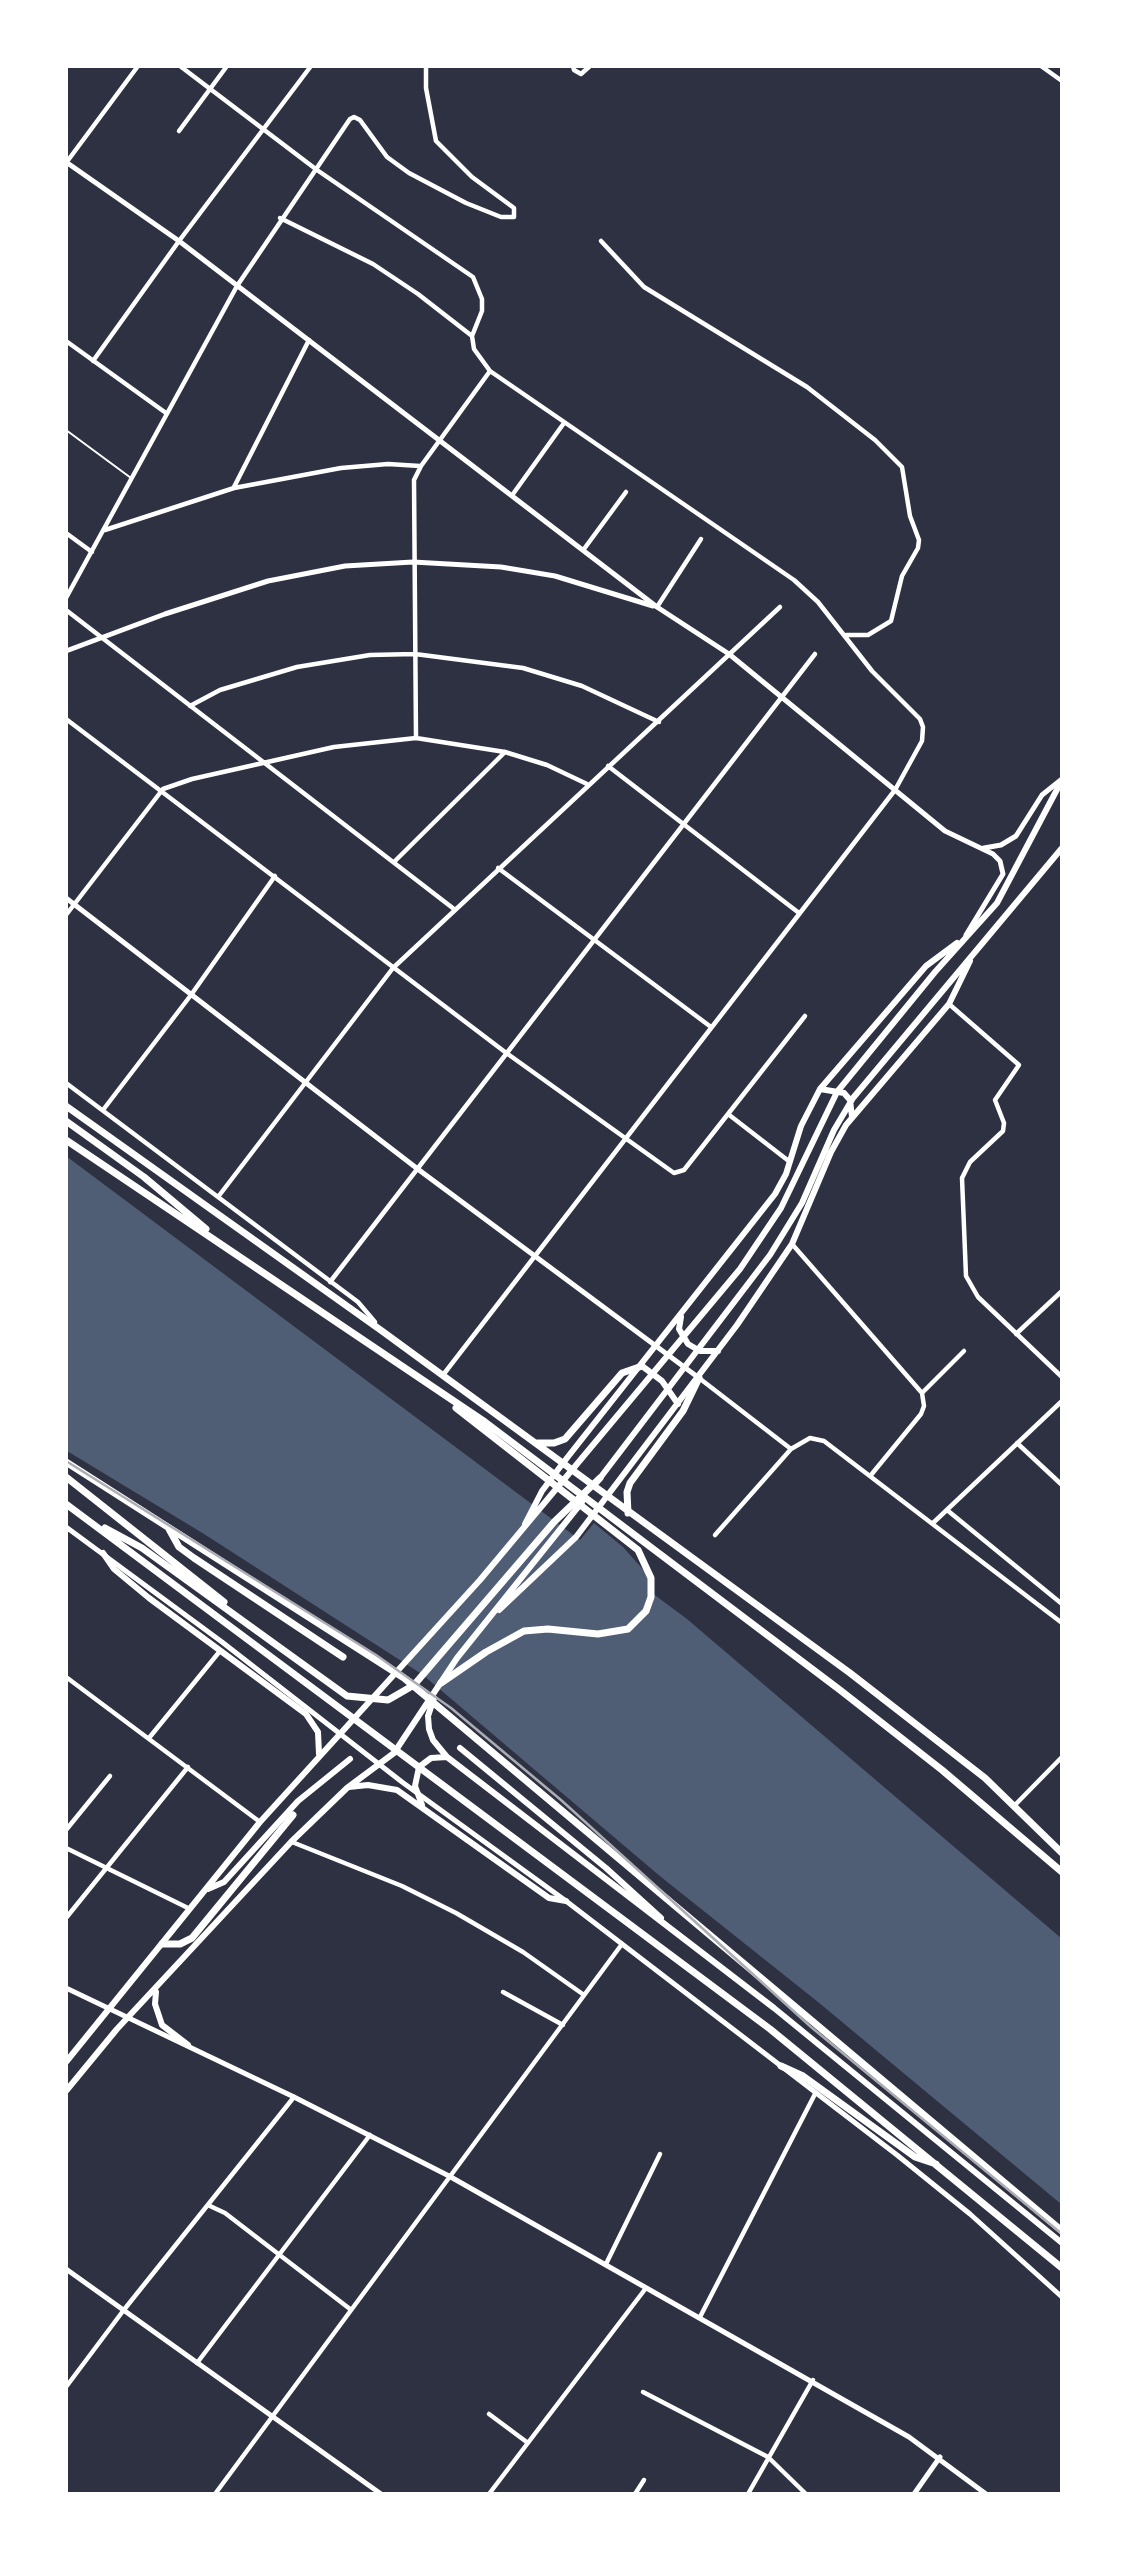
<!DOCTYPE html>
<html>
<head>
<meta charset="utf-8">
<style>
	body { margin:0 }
	#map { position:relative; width:1128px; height:2560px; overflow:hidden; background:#2d3142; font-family:Raleway,sans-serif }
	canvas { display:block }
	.frame { position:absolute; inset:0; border:68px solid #fff; pointer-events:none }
</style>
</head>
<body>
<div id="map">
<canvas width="1128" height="2560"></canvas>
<div class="frame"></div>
</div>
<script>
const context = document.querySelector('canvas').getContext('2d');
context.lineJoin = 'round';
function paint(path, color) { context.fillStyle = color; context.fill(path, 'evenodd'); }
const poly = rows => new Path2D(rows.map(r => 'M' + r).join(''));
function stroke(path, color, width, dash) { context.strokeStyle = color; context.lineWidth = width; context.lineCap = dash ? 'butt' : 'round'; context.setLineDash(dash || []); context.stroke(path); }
paint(poly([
	[66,1156,580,1540,594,1523,623,1547,648,1575,648,1590,687,1619,1061,1938,1061,2204,818,2002,661,1877,423,1675,204,1534,67,1451]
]), '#4f5d75');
stroke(poly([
	[66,430,131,478]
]), '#fff', 2);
stroke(poly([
	[180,66,317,170,473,277,482,299,482,311,472,336],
	[573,66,574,70,581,74,590,66],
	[1041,66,1062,81],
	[179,131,227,66],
	[66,163,138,66],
	[280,218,373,264,418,294,472,336,474,349,490,371,794,580,818,602,872,671,920,719,923,727,922,741,895,790,443,1375],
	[601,241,644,287,807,387,875,440,902,467,910,516,919,540,918,548,902,576,891,621,868,635,846,635],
	[66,341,166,413],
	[93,361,179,241,311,66],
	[234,487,309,340],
	[513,494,564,423],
	[105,530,234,488,341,468,388,464,420,466],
	[66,533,92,552],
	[584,549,626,492],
	[66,598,237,286,350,119,354,117,360,120,387,157,409,173,466,203,501,217,514,217,514,208,472,177,436,141,426,88,426,66],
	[657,607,701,539],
	[66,610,454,909],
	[190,706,220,690,297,667,370,655,415,654,523,668,582,686,659,722],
	[66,719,505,1052,674,1173,684,1170,805,1016],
	[416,738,414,480,421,466,490,371],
	[608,766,799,913],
	[394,862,505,752],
	[498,868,711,1027],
	[66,915,163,789,192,779,334,747,416,738,505,752,547,765,587,784],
	[949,1004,1019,1065,995,1100,1004,1123,1003,1131,970,1162,962,1178,966,1276,978,1297,1062,1377],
	[66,1083,358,1302,375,1322],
	[103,1110,191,995,275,876],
	[728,1114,790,1162],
	[218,1197,393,968,780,607],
	[792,1244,922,1393,924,1406,921,1414,871,1475],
	[330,1282,815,654],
	[1016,1334,1062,1291],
	[699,1378,791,1449],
	[922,1393,964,1351],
	[1017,1443,1062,1485],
	[947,1510,1062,1604],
	[933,1523,1062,1401],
	[715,1535,791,1449,810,1438,824,1441,1062,1623],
	[66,1677,260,1822],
	[149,1738,220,1651],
	[1014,1806,1062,1757],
	[66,1830,110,1776],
	[292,1842,402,1886,456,1913,523,1952,584,1995],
	[66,1848,190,1909],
	[66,1918,188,1767],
	[503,1992,563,2025],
	[210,2206,225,2213,350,2309],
	[606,2264,660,2154],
	[700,2317,815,2094],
	[197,2363,370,2135],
	[66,2387,123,2311,294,2097],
	[643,2392,768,2457,806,2494],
	[489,2414,528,2443],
	[215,2494,622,1944],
	[489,2494,646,2288],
	[635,2494,644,2480],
	[748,2494,813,2380]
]), '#fff', 4.5);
stroke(poly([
	[66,162,179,241,657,607,729,654,945,831,993,854,1000,861,1003,874,966,935],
	[66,651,165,614,268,581,345,566,413,562,501,567,555,576,653,606],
	[984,848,1001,845,1016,836,1042,795,1062,779],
	[66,898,419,1170,699,1378],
	[66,1527,222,1642,402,1782,566,1901,897,2155,970,2214,1062,2297],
	[66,1988,294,2097,449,2176,909,2437,986,2494],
	[66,2269,381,2494],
	[914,2494,940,2457]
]), '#fff', 5);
stroke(poly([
	[820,1089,844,1093,850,1100,852,1117],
	[681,1317,679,1329,688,1344,700,1351,718,1351],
	[642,1366,662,1381,678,1404],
	[597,1482,770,1255,802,1203,834,1130,853,1098,1062,848],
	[525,1524,542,1491,563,1463,775,1194,786,1174,801,1126,820,1089,926,966,957,943],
	[103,1553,114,1569,149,1598,306,1714,318,1732,319,1754],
	[499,1610,576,1537,737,1325,792,1244,831,1152,846,1125,949,1004,970,961],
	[434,1698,428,1716,429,1729,433,1740,447,1757,774,2008,1062,2243],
	[460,1748,606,1868,661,1918],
	[349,1787,368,1785,397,1790,549,1898,566,1901],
	[422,1805,415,1786,419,1767,431,1758,447,1757],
	[208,1889,224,1882,298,1801,350,1759],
	[156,1992,155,2004,162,2025,188,2045],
	[66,2062,260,1822,480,1580,740,1269,781,1208,837,1092,935,972,997,903,1062,780],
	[66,2091,117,2029,291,1842,347,1788,394,1753,457,1658,582,1502]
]), '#fff', 6);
stroke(poly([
	[66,1106,382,1331,850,1673,985,1778,1062,1853],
	[66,1121,144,1177,206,1229],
	[66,1140,485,1422,840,1690,942,1770,1062,1872],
	[536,1443,554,1443,565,1439,622,1373,642,1366],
	[66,1462,404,1678,1062,2231],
	[66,1477,224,1602],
	[66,1504,770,2029,1062,2268],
	[628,1513,627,1492,630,1483,683,1411,699,1378],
	[105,1528,142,1548,347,1696,388,1700,414,1685,554,1522,600,1478],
	[169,1529,179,1547,194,1558,343,1657],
	[441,1683,486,1652,524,1631,548,1629,598,1634,628,1629,646,1611,651,1597,651,1578,638,1550,456,1408],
	[162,1944,180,1944,192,1938,293,1815],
	[781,2066,803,2076,915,2157,936,2164]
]), '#fff', 7);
stroke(poly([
	[66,1461,376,1655,451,1708,561,1800,811,2027,1062,2234]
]), '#abadb3', 2.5);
</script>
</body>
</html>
